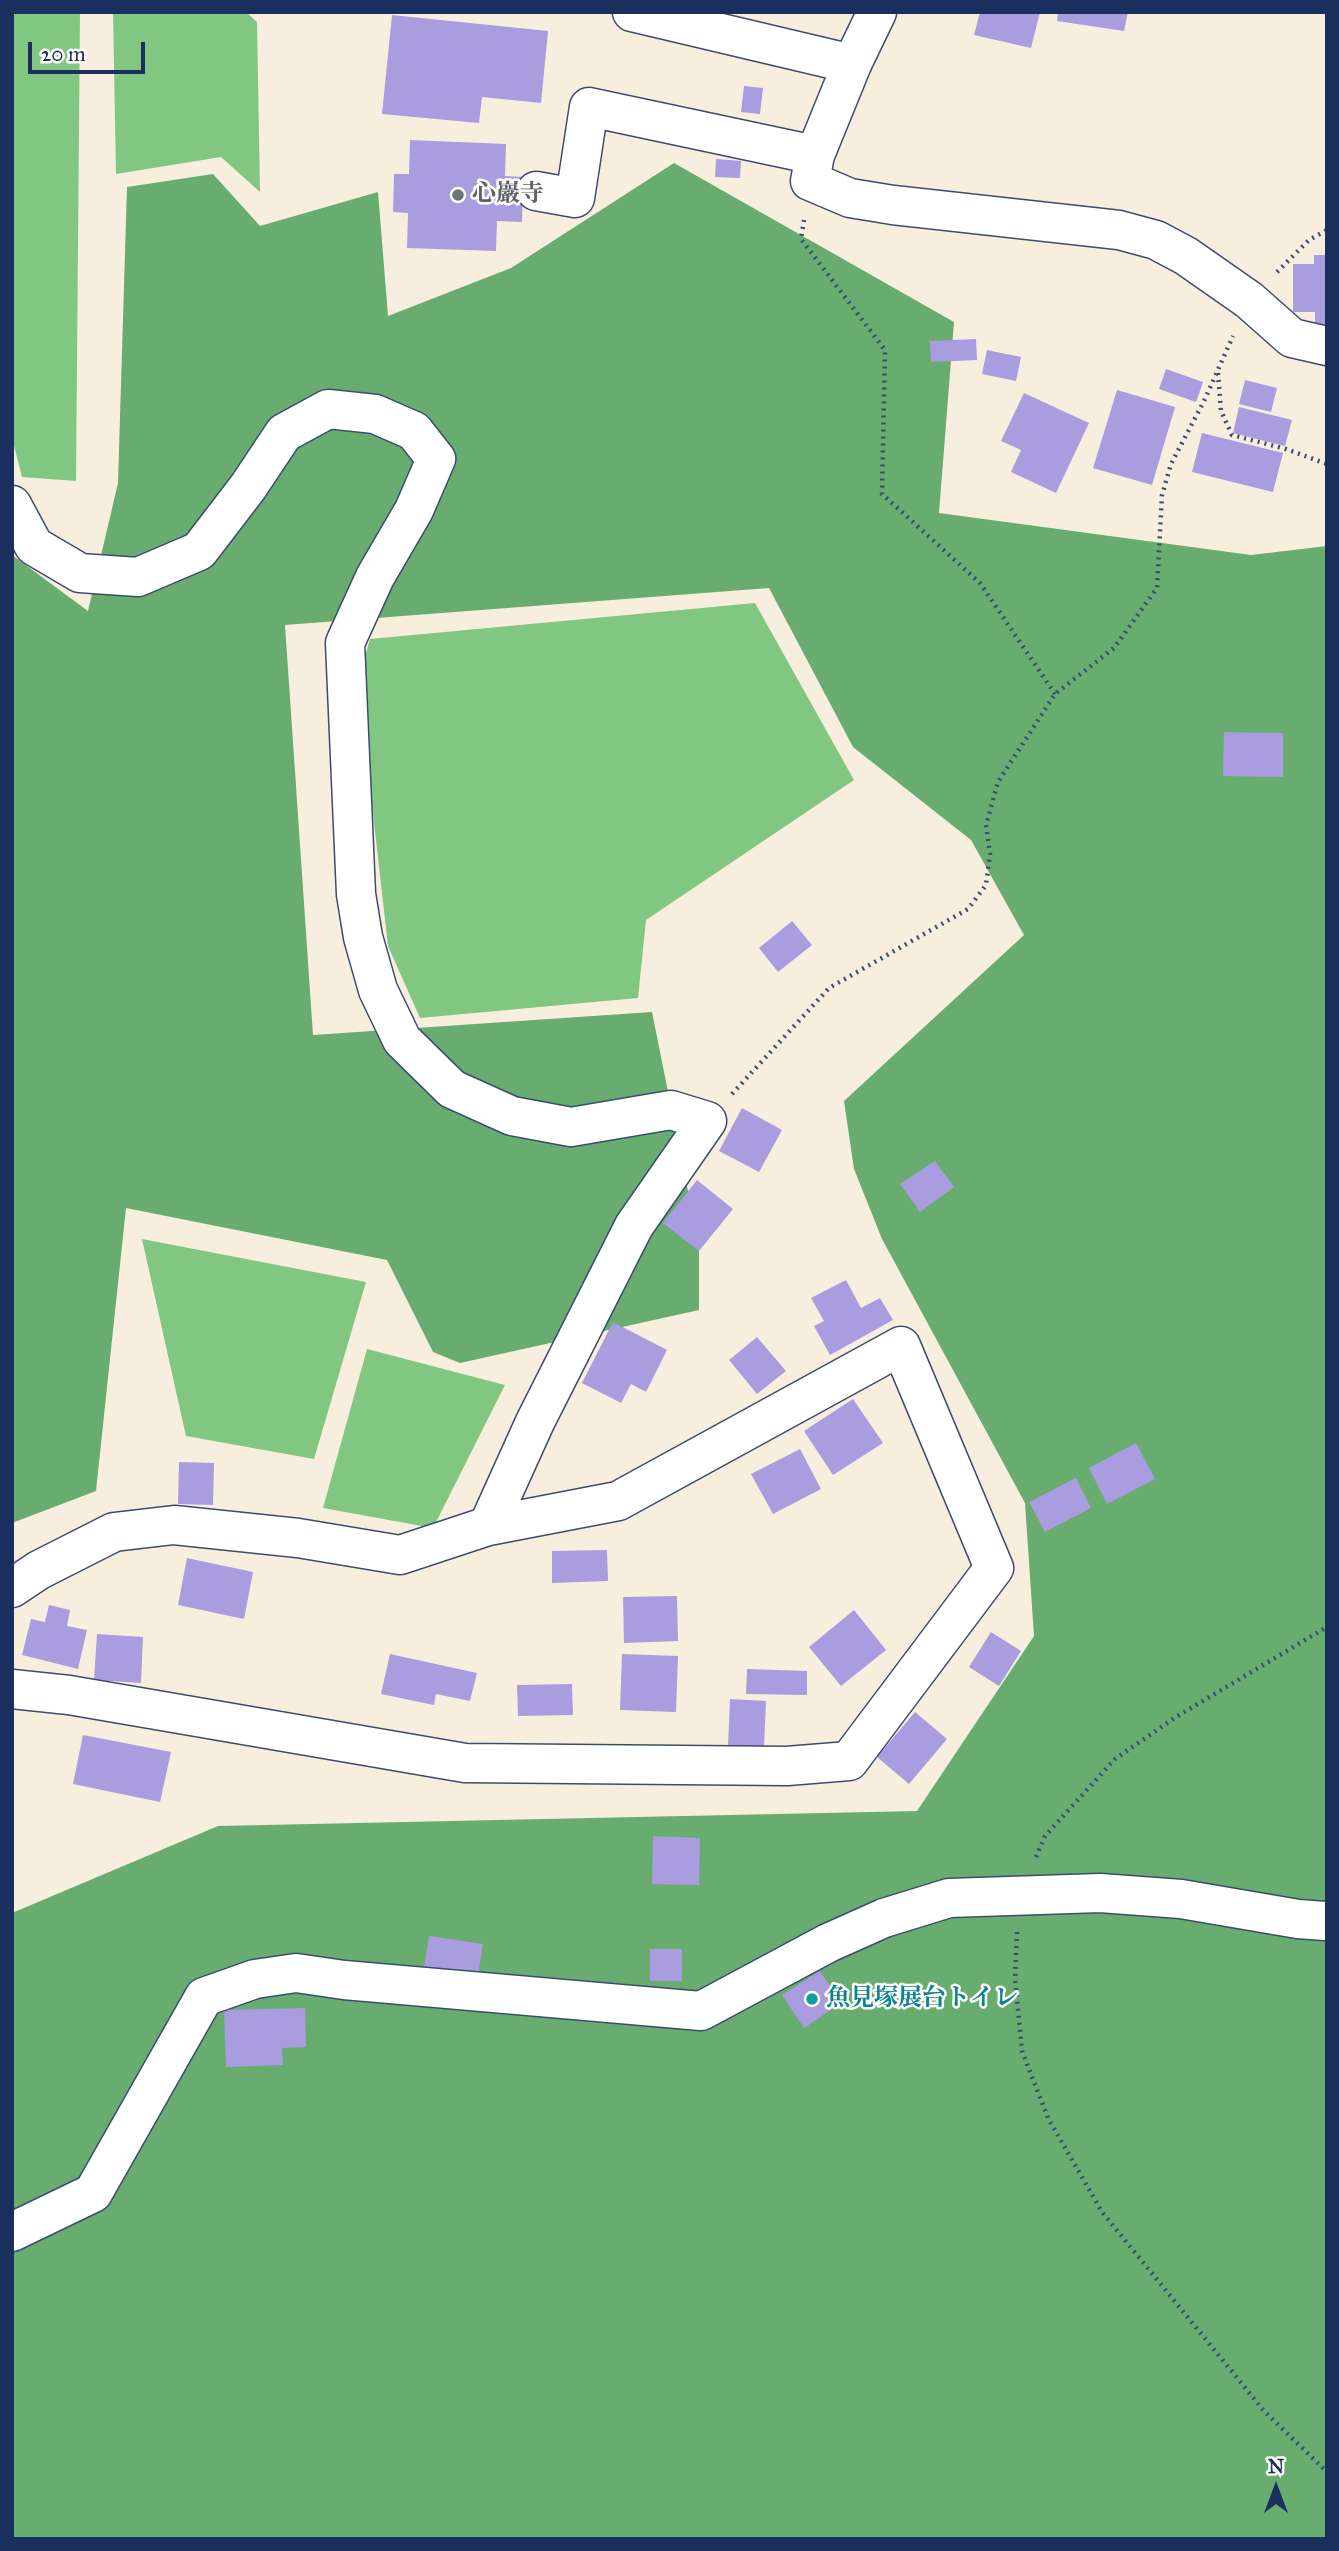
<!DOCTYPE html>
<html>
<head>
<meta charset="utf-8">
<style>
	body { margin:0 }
	#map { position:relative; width:1339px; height:2551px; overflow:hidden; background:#f8eedd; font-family:"IM FELL Great Primer",serif }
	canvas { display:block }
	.frame { position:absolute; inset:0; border:14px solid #1b2f5e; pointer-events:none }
	.north { position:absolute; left:1241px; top:2453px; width:70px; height:70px; -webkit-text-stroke:5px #fdfcf7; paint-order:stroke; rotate:0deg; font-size:19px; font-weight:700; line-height:28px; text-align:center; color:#1b2f5e }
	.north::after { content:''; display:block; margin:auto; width:24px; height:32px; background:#1b2f5e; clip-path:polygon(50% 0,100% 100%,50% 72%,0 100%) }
	.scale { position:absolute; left:28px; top:42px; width:117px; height:32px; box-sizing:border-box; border:4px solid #1b2f5e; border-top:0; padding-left:9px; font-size:21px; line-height:24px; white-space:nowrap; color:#1b2f5e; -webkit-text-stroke:5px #fdfcf7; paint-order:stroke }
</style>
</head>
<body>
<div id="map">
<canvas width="1339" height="2551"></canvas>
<div class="frame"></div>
<div class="north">N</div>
<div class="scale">20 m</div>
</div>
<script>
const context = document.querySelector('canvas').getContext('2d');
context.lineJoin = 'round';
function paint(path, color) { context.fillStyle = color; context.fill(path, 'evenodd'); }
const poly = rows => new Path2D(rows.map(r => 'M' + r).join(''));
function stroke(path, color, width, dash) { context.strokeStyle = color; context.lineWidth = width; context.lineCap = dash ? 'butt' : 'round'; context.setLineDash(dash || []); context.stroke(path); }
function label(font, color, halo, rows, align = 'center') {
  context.font = font + ' "IM FELL Great Primer","Noto Serif JP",serif'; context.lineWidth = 5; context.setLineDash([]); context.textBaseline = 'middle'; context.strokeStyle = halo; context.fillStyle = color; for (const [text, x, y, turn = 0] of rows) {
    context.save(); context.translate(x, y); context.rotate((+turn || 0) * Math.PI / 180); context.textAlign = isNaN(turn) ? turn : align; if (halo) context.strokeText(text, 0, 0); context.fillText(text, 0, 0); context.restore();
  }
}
paint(poly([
	[12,12,80,12,76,481,22,477,12,438],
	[113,12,246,12,257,22,260,192,221,157,116,174],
	[755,603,854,780,646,920,638,998,420,1018,388,946,358,681,370,639],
	[142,1239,366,1282,314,1459,186,1436],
	[367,1349,505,1385,433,1528,323,1508]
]), '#81c782');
paint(poly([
	[674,163,954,322,939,513,1251,555,1327,546,1327,2539,12,2539,12,1913,218,1826,917,1811,1034,1636,1025,1503,882,1239,854,1169,844,1101,1024,935,971,840,853,747,769,588,285,625,313,1035,652,1012,699,1246,699,1310,460,1363,433,1352,387,1260,126,1208,96,1491,12,1523,12,555,88,611,118,483,127,187,213,174,260,226,378,192,388,316,511,268]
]), '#68ac70');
paint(poly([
	[980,12,1040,12,1031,48,974,35],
	[1058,12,1128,12,1124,31,1057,21],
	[392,15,548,31,541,103,482,97,479,123,382,114],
	[744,86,763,88,760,114,741,112],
	[410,140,506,144,505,176,523,177,522,222,497,221,496,251,407,248,408,213,393,212,394,174,409,174],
	[716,159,741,161,740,178,715,177],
	[1314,255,1327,255,1327,337,1315,337,1315,312,1293,312,1293,264,1314,264],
	[976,339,977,360,931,362,930,341],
	[987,350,1021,357,1016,381,982,374],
	[1166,369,1203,382,1196,402,1159,389],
	[1245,380,1277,388,1271,412,1239,404],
	[1117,390,1175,407,1152,485,1093,468],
	[1024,393,1089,423,1056,493,1011,472,1021,450,1001,441],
	[1239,407,1292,420,1285,446,1233,433],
	[1202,433,1283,453,1273,492,1192,472],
	[1224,732,1283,733,1283,777,1223,776],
	[792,921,812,945,778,972,759,948],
	[742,1108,782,1130,759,1172,719,1151],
	[935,1161,954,1187,920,1212,900,1184],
	[697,1180,733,1209,699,1251,663,1223],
	[846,1280,861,1308,880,1298,893,1320,830,1355,814,1326,824,1321,811,1298],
	[613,1322,667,1350,646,1392,631,1384,621,1403,582,1383],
	[757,1337,786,1371,757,1394,729,1360],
	[853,1399,883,1443,833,1475,804,1431],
	[1136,1443,1155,1479,1107,1504,1089,1468],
	[800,1449,821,1489,773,1514,751,1474],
	[179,1462,214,1463,213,1505,178,1504],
	[1076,1478,1091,1508,1045,1532,1029,1502],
	[607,1550,608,1581,552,1583,552,1551],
	[187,1558,253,1572,244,1619,178,1605],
	[677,1596,678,1641,624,1643,623,1597],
	[49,1605,70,1610,67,1626,87,1630,78,1669,22,1655,31,1619,45,1622],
	[854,1610,886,1650,841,1686,809,1647],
	[991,1632,1021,1651,999,1686,969,1667],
	[97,1634,143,1637,141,1683,94,1680],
	[390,1654,477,1673,470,1701,436,1694,434,1705,381,1694],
	[622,1654,678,1656,676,1712,620,1710],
	[747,1669,807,1671,807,1695,746,1694],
	[572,1684,573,1715,518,1716,517,1685],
	[730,1699,766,1701,764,1747,728,1746],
	[915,1712,947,1739,909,1784,877,1757],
	[83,1735,171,1752,160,1802,73,1784],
	[653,1836,700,1838,699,1885,652,1884],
	[429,1936,483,1944,478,1975,424,1967],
	[650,1949,682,1949,682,1981,650,1981],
	[820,1971,841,2003,804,2028,782,1995],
	[305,2008,306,2047,282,2048,283,2065,226,2067,224,2010]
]), '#a99ddf');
const minor = poly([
	[632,12,852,64],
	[877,12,852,64,815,155,810,181,850,198,893,205,1119,230,1156,240,1186,256,1249,300,1292,338,1327,346],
	[536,191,575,198,589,107,815,155],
	[12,505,34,546,80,573,138,577,199,551,248,487,284,433,328,409,375,414,414,431,436,459,414,510,375,577,345,643,356,894,363,937,378,990,402,1040,452,1089,512,1116,571,1127,671,1110,707,1121,634,1226,535,1422,488,1526,400,1555,298,1538,174,1525,114,1532,39,1570,12,1588],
	[12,1689,69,1695,465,1763,787,1766,849,1761,994,1568,901,1346,618,1501,488,1526],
	[12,2232,93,2193,204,1997,255,1979,296,1973,344,1980,701,2011,828,1943,884,1918,949,1898,1100,1893,1181,1899,1298,1919,1325,1921]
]);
stroke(minor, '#3c4c71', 41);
stroke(poly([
	[804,220,801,239,885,350,882,494,980,583,1055,694],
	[1277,272,1309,240,1327,230],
	[1218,373,1221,411,1232,435,1286,449,1327,464],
	[732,1094,829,988,968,909,986,885,990,854,986,825,998,782,1055,694,1114,648,1157,588,1162,495,1171,464,1205,399,1233,336],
	[1036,1857,1045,1836,1115,1759,1176,1717,1327,1627],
	[1017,1932,1015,1978,1022,2051,1048,2118,1102,2212,1264,2411,1327,2472]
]), '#3c4c71', 4.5, [2, 5]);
stroke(minor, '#fff', 38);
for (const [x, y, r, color] of [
	[458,195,7,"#6b7280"],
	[812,1999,7,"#0f9aa8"]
]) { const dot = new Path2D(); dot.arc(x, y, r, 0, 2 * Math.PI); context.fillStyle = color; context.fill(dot); stroke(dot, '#fdfcf7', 2.5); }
label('bold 24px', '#5b616d', '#fdfcf7', [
	["心巖寺",472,195]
], 'left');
label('bold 24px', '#0d838f', '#fdfcf7', [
	["魚見塚展台トイレ",826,1999]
], 'left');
</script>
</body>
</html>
